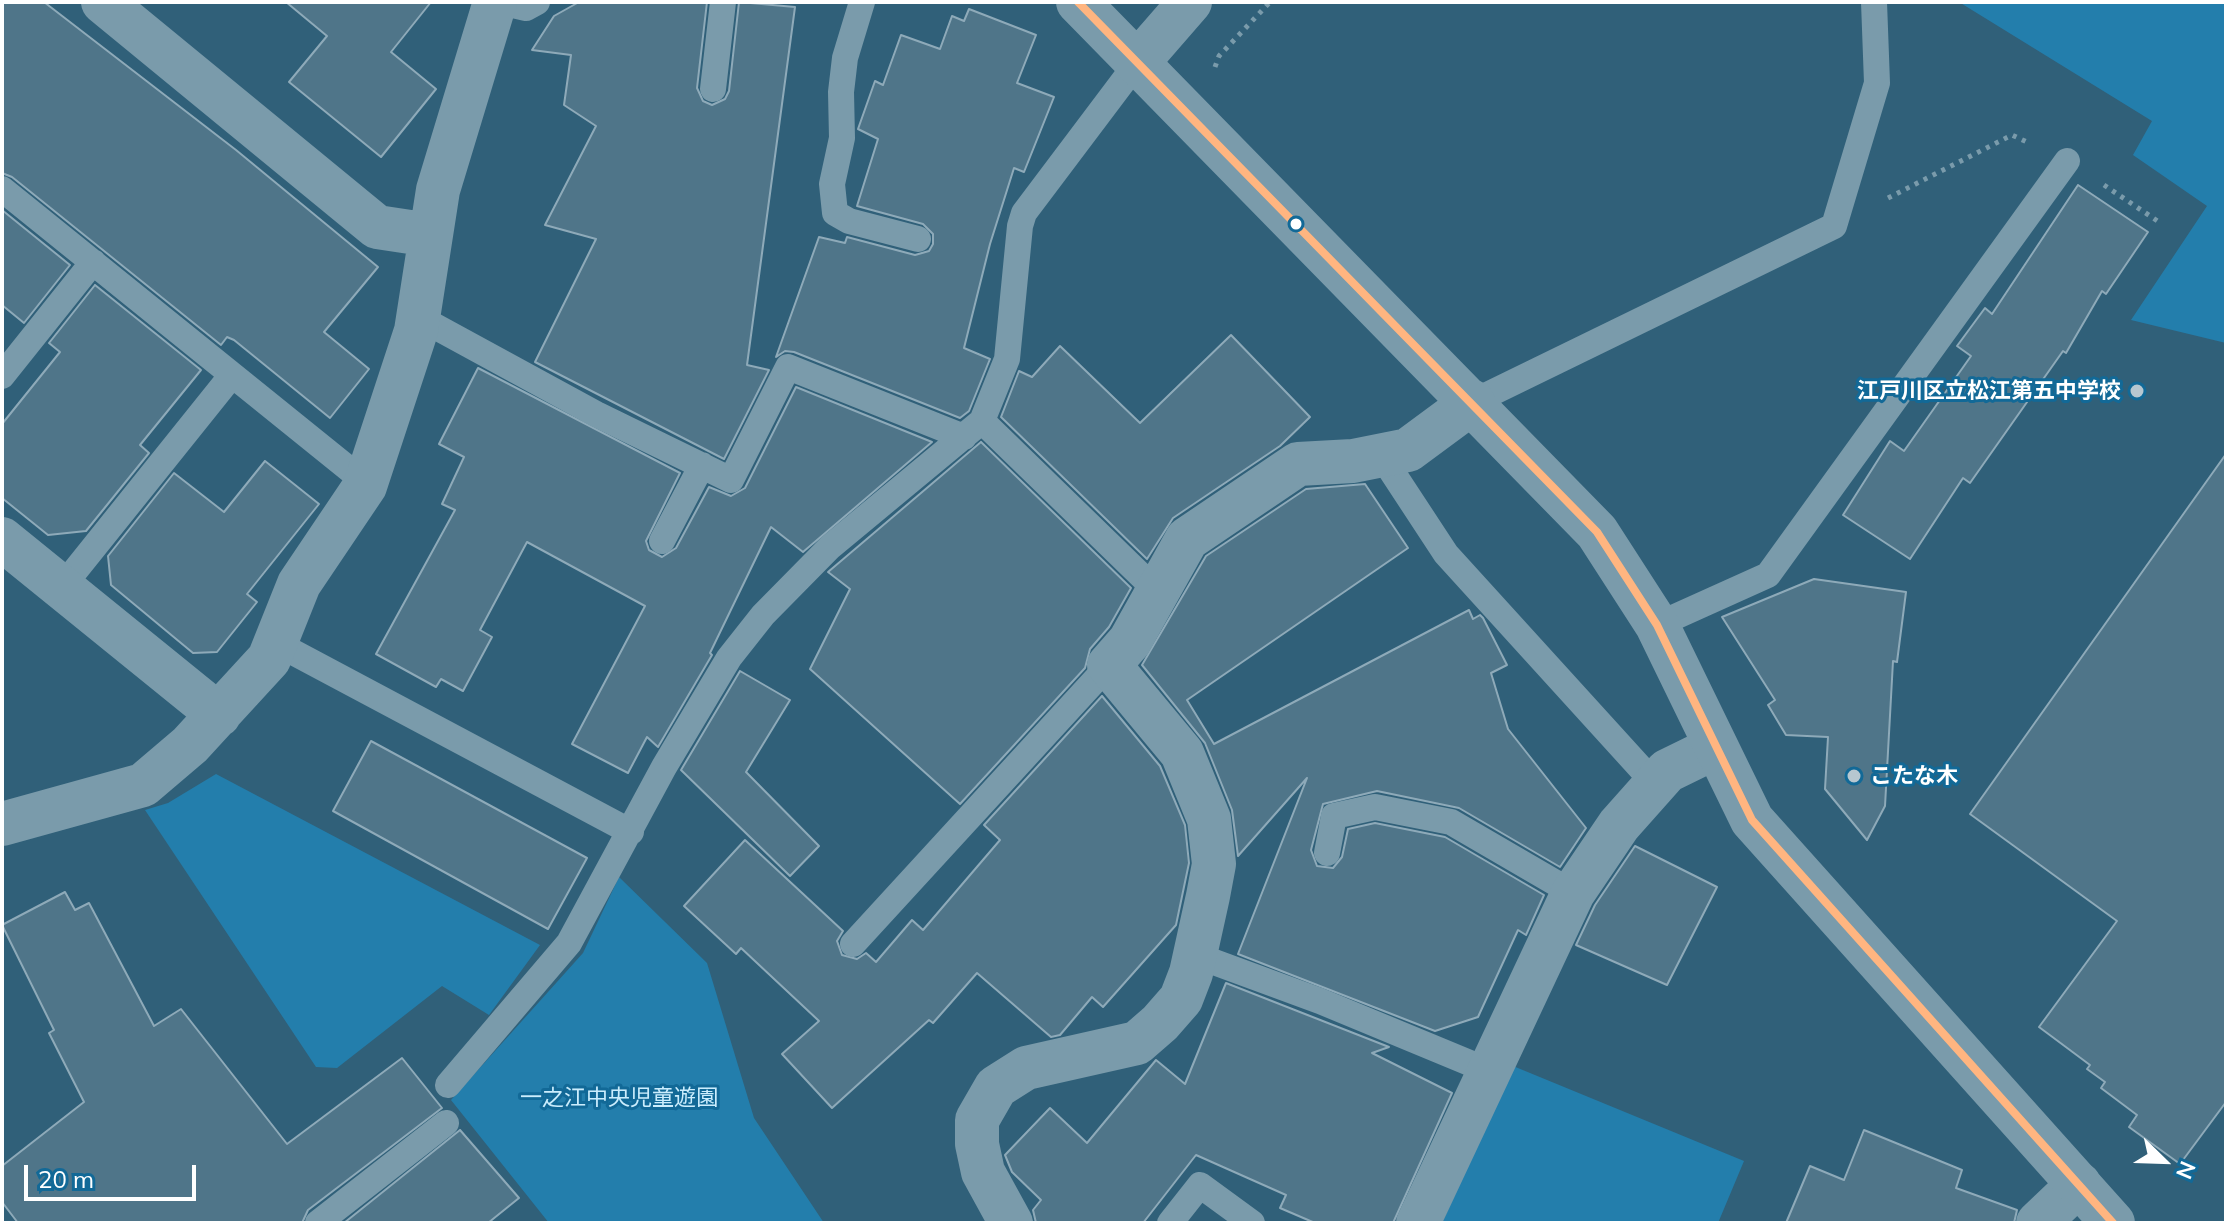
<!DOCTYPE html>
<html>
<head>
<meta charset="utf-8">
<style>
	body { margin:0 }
	#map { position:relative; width:2228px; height:1225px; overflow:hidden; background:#306079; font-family:Mulish,sans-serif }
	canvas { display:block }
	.frame { position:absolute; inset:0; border:4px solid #fff; pointer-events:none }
	.north { position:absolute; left:2124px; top:1121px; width:80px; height:80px; -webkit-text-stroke:6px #126997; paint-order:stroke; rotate:113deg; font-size:22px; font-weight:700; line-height:32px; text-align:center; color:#fff }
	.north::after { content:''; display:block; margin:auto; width:28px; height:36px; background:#fff; clip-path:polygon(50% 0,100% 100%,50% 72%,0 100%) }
	.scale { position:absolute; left:24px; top:1165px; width:172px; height:36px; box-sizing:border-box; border:4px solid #fff; border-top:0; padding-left:10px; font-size:24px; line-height:28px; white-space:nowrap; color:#fff; -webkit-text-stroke:6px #126997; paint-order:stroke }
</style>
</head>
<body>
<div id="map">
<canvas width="2228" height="1225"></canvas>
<div class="frame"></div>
<div class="north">N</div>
<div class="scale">20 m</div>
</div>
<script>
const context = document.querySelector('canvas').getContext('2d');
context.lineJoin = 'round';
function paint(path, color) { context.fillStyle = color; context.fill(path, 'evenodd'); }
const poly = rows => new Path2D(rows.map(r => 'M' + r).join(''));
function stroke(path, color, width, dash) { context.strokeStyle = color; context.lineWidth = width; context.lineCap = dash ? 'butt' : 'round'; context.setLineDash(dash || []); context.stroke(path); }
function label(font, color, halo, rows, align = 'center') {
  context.font = font + ' Mulish,"Noto Sans JP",sans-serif'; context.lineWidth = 6; context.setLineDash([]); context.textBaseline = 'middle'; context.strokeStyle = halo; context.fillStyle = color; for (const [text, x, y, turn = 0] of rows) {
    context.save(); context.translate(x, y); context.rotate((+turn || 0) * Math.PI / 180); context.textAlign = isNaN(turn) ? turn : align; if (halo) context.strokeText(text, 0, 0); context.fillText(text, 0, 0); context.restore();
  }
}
paint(poly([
	[1959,2,2226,2,2226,343,2131,320,2207,206,2133,155,2152,121],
	[216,774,540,945,489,1015,442,986,337,1068,316,1067,145,810,168,803],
	[619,877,707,963,754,1118,824,1223,549,1223,451,1100,583,953],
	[1513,1066,1744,1161,1718,1223,1442,1223]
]), '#237eac');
const building = poly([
	[2,2,44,2,236,150,378,267,324,332,369,369,330,418,234,340,227,337,221,345,12,177,2,173,2,2],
	[286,2,431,2,391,52,436,89,381,157,289,82,327,36,286,2],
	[579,2,707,2,697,88,703,101,712,105,725,99,729,91,739,2,795,7,747,365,769,370,724,459,535,362,596,239,545,225,596,126,564,105,571,55,532,50,554,16,579,2],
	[969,9,1036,35,1017,83,1054,97,1024,172,1014,168,990,244,964,348,990,359,969,411,960,418,794,352,785,351,776,357,819,237,845,243,847,237,915,255,929,251,933,244,933,234,923,224,857,206,878,139,858,129,875,81,883,85,901,35,940,49,952,16,964,21,969,9],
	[2078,185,2148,232,2106,294,2102,291,2066,353,2063,351,1970,483,1963,478,1910,559,1843,515,1890,441,1904,451,1971,356,1957,346,1985,308,1992,314,2078,185],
	[2,210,70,265,24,323,2,305,2,210],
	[95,285,201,370,140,445,149,453,86,531,48,535,2,498,2,424,60,352,49,343,95,285],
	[1231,335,1310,417,1280,446,1173,518,1147,559,1001,417,1019,371,1032,377,1060,346,1140,423,1231,335],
	[478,368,680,473,646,541,649,550,662,557,676,548,709,487,731,496,745,488,796,387,932,442,803,552,771,527,710,653,712,655,658,747,647,737,628,773,572,744,645,606,527,542,480,630,492,637,463,691,441,679,436,687,376,654,455,510,442,504,464,457,439,444,478,368],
	[981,442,1131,588,1109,627,1090,649,1085,668,960,804,810,669,850,589,828,572,981,442],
	[2226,454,2226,1102,2180,1164,2129,1127,2137,1115,2101,1088,2105,1082,2087,1069,2090,1065,2039,1027,2117,921,1970,814,2226,454],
	[265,461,319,504,247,594,257,602,217,652,193,653,111,585,108,556,174,473,224,512,265,461],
	[1365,484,1408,548,1187,700,1214,744,1469,610,1473,619,1480,615,1483,618,1507,665,1491,673,1508,729,1586,828,1560,867,1459,808,1377,791,1323,804,1311,850,1317,866,1333,868,1342,857,1348,829,1375,823,1445,837,1544,895,1526,935,1518,930,1478,1017,1435,1031,1238,954,1307,778,1238,856,1232,810,1205,743,1142,665,1206,556,1306,489,1365,484],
	[1814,579,1906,592,1897,662,1893,661,1885,806,1867,840,1825,789,1828,737,1786,735,1768,705,1775,700,1722,617,1814,579],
	[740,671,790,700,746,772,819,846,790,876,681,770,740,671],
	[1102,696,1160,766,1185,825,1189,863,1176,925,1103,1007,1092,997,1060,1035,1051,1037,977,973,933,1023,929,1020,832,1108,782,1054,819,1021,741,948,736,954,684,906,745,840,843,931,837,941,842,955,857,959,866,953,876,962,912,920,923,930,1000,840,984,825,1102,696],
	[371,741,587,858,548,929,333,811,371,741],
	[1635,846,1717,887,1667,985,1576,945,1595,905,1635,846],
	[65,892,75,910,89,903,154,1026,181,1009,287,1144,402,1058,442,1108,308,1210,302,1223,18,1223,2,1202,2,1166,84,1102,49,1033,54,1030,2,925,65,892],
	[1226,983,1389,1047,1372,1053,1452,1093,1393,1223,1315,1223,1280,1208,1286,1195,1196,1155,1143,1223,1036,1223,1033,1210,1041,1200,1012,1172,1005,1155,1050,1108,1087,1143,1156,1060,1185,1084,1226,983],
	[460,1130,519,1198,488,1223,344,1223,460,1130],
	[1864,1130,1962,1170,1956,1188,2017,1210,2014,1223,1786,1223,1810,1166,1844,1180,1864,1130]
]);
paint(building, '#4f7589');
stroke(building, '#8eaab9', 2);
stroke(poly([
	[1215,67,1219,56,1270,2],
	[2104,185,2159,222],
	[1888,198,2012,135,2029,143]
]), '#7a9bab', 5, [4, 6]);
stroke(poly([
	[500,2,526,8,537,2],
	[862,2,845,58,841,92,842,138,832,184,835,213,849,221,918,239],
	[713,89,723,2],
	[2,189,365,482],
	[418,317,596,414,731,480,788,367,964,437],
	[2,376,93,262],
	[1473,402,1834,226,1877,83,1874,2],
	[982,421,1158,592],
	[1381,455,1446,554,1656,785],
	[662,541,702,465],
	[62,587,232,375],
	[1657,625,1768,575,2067,161],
	[276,643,631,832],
	[1327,853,1334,816,1375,807,1451,822,1573,893],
	[853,944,1109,665],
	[1195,955,1320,1001,1489,1071],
	[448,1085,569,943,664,767,729,658,763,615,830,547,982,421,1007,359,1020,226,1024,213,1137,63],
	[318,1223,446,1123],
	[1170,1223,1200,1185,1252,1223]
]), '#7a9bab', 26);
stroke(poly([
	[103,2,377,227,430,235],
	[2,539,219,715],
	[2,824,143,785,190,745,269,659,299,584,365,486,416,331,438,190,495,2],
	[1011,1223,983,1172,977,1144,977,1120,996,1087,1026,1068,1137,1043,1160,1023,1181,999,1191,973,1208,896,1214,864,1209,819,1182,753,1109,665,1130,641,1187,539,1298,464,1353,461,1408,450,1473,402],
	[1418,1223,1573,893,1619,825,1667,771,1714,748],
	[2038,1223,2079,1184]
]), '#7a9bab', 44);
stroke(poly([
	[1078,2,1597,532,1657,625,1752,820,2113,1223],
	[1137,63,1190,2]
]), '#7a9bab', 44);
stroke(poly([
	[1078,2,1597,532,1657,625,1752,820,2113,1223]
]), '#ffb580', 8);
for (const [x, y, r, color] of [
	[1296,224,7,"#fff"],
	[2137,391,8,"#b7c7d0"],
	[1854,776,8,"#b7c7d0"]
]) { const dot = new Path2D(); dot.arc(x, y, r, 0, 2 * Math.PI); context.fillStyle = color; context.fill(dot); stroke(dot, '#126997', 3); }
label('bold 22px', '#fff', '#126997', [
	["江戸川区立松江第五中学校",2121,391],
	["こたな木",1870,776,"left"]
], 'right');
label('22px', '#cbedfd', '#126997', [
	["一之江中央児童遊園",619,1098]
]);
</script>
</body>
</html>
